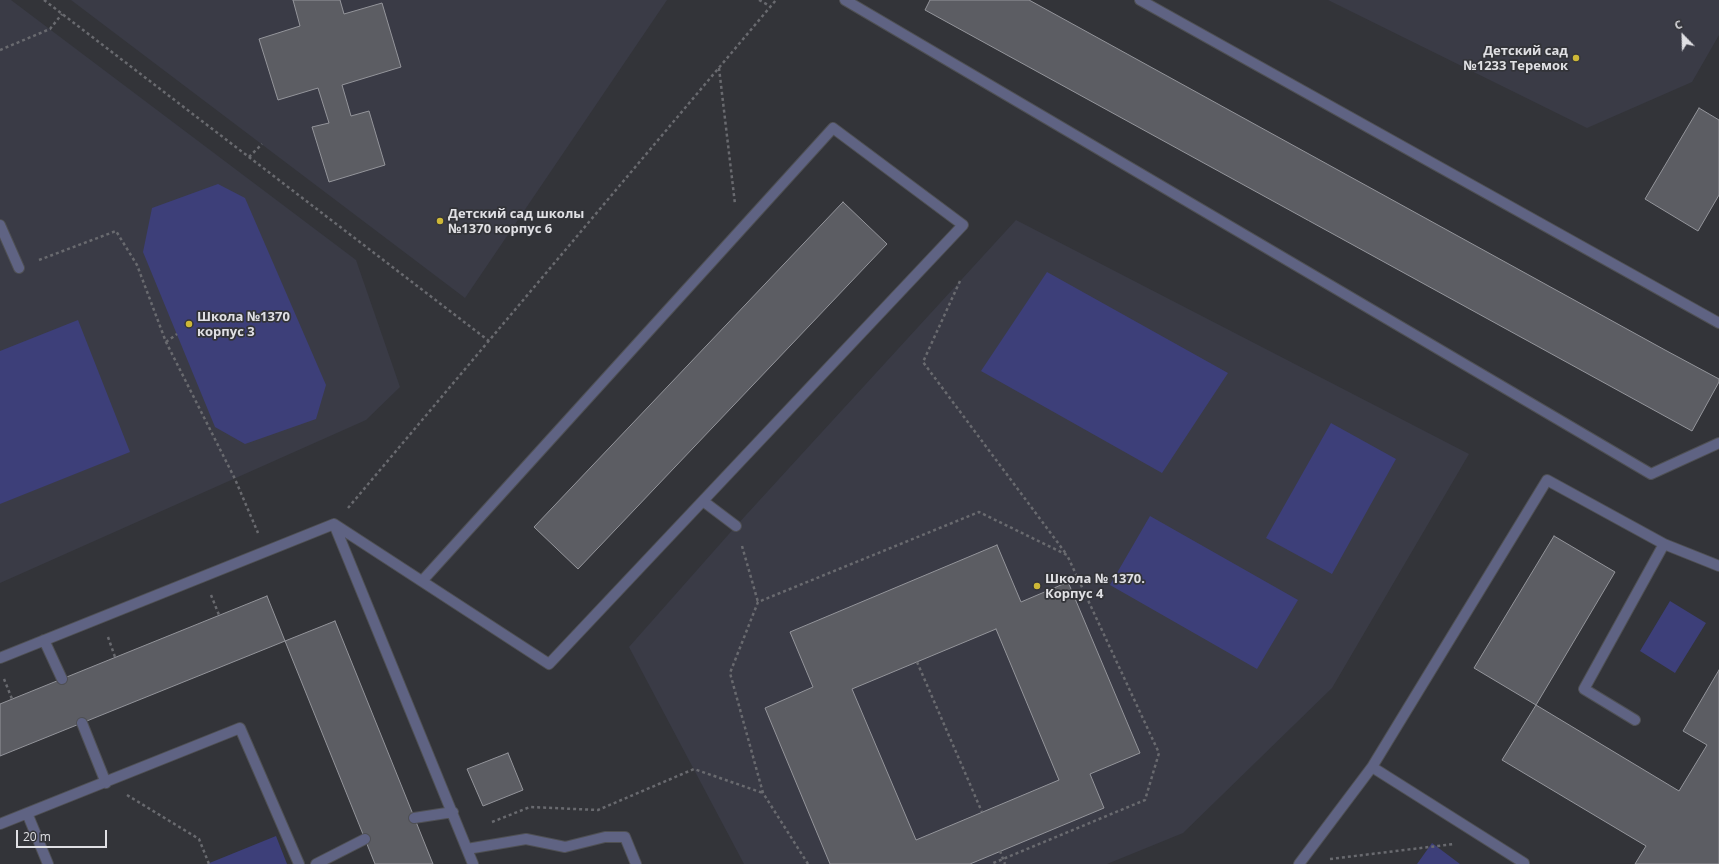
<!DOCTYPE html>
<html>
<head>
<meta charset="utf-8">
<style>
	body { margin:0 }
	#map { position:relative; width:1719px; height:864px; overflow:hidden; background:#333439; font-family:"Open Sans",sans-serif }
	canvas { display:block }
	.north { position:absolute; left:1663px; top:16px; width:40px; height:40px; -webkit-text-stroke:3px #333439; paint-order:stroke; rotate:337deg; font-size:11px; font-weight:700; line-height:16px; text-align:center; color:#e0e0e4 }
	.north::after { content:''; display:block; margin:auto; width:14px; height:18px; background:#e0e0e4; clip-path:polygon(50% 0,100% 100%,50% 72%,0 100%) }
	.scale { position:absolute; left:16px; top:830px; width:91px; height:18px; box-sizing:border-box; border:2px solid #e0e0e4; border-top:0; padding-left:5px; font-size:12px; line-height:14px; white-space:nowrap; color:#e0e0e4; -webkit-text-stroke:3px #333439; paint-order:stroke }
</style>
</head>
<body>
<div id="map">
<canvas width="1719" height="864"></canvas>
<div class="north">С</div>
<div class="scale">20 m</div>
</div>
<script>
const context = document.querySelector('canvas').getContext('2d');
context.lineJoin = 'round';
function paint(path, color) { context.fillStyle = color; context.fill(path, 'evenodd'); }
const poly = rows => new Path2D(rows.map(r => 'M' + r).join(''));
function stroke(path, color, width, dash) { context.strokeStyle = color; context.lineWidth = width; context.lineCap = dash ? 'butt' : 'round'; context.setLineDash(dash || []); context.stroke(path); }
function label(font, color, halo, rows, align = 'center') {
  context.font = font + ' "Open Sans",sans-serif'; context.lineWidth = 3.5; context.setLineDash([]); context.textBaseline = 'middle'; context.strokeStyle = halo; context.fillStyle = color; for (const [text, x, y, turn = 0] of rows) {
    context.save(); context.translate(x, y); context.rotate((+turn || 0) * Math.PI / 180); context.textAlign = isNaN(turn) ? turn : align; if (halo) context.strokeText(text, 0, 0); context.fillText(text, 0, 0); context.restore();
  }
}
paint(poly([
	[0,0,11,0,356,260,400,387,366,420,0,583],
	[71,0,667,0,465,298],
	[1328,0,1719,0,1719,35,1692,82,1587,128],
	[1016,220,1469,454,1332,688,1183,833,1107,864,744,864,629,647,736,526]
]), '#3a3b46');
paint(poly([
	[218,184,245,198,326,385,316,419,245,444,215,427,143,252,152,208],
	[1047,272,1228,373,1162,473,981,371],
	[78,320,130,452,0,504,0,351],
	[1331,423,1396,459,1332,574,1266,538],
	[1150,516,1298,600,1257,669,1110,585],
	[1670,601,1706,623,1675,673,1640,651],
	[276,836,287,864,207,864],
	[1432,843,1460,864,1417,864]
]), '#3d3f79');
const building = poly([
	[293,0,340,0,344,14,382,3,401,67,342,85,351,116,369,111,385,165,329,182,312,127,329,123,318,88,278,100,259,39,300,26,293,0],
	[930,0,1029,0,1665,350,1719,379,1719,382,1692,431,925,10,930,0],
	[1699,108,1719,120,1719,195,1698,231,1645,199,1699,108],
	[843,202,887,244,578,569,534,527,843,202],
	[1554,536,1615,572,1536,705,1474,668,1554,536],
	[997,545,1021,602,1068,582,1140,753,1090,774,1104,808,970,864,830,864,765,708,813,687,790,632,997,545],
	[996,629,1059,780,916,840,852,689,996,629],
	[267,596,285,641,0,756,0,704,267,596],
	[335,621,433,864,375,864,285,641,335,621],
	[1719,670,1719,864,1635,864,1646,846,1502,760,1536,705,1679,791,1707,745,1683,731,1719,670],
	[508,753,523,790,483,806,467,769,508,753]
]);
paint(building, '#5c5d63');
stroke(building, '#94959b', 1);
const service = poly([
	[845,0,1651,474,1719,443],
	[1140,0,1719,323],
	[0,225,19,268],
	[703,501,736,526],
	[334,524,549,664,963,225,833,128,422,581],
	[44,640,62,679],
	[0,658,334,524,473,864],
	[1635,720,1584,689,1664,544],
	[82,723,106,783],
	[1372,767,1547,480,1664,544,1719,566],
	[27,813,48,864],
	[414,818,453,812],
	[0,824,240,728,299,864],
	[467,849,526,839,565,847,605,837,625,837,636,864],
	[316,864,365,839],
	[1299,864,1372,767,1524,863,1523,864]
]);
stroke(service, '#4f5054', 12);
stroke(poly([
	[44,0,489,341],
	[759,0,770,6],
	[0,50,50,29,62,14],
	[719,68,735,204],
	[249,157,262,144],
	[39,260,116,231,137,265,166,342,235,479,258,533],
	[960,281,923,362,1067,555],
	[166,342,177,334],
	[348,508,776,0],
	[742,546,758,602],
	[211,595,219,615],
	[108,637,115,657],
	[917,662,982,812],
	[4,679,12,699],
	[127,795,199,839,209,864],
	[492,822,530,807,598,810,694,769,763,793],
	[1000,851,1005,864],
	[1330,859,1454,844],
	[808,864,763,793,730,673,758,602,979,512,1067,555,1159,753,1145,800,991,864]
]), '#696a6f', 2.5, [3, 3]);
stroke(service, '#5f6383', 10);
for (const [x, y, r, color] of [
	[1576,58,4,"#ceb837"],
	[440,221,4,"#ceb837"],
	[189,324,4,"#ceb837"],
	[1037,586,4,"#ceb837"]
]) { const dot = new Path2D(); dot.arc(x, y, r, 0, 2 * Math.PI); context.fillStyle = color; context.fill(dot); stroke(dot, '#333439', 1.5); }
label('bold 13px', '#e0e0e4', '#333439', [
	["Детский сад",1568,51,"right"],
	["№1233 Теремок",1568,66,"right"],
	["Детский сад школы",448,214],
	["№1370 корпус 6",448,229],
	["Школа №1370",197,317],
	["корпус 3",197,332],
	["Школа № 1370.",1045,579],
	["Корпус 4",1045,594]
], 'left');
</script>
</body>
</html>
